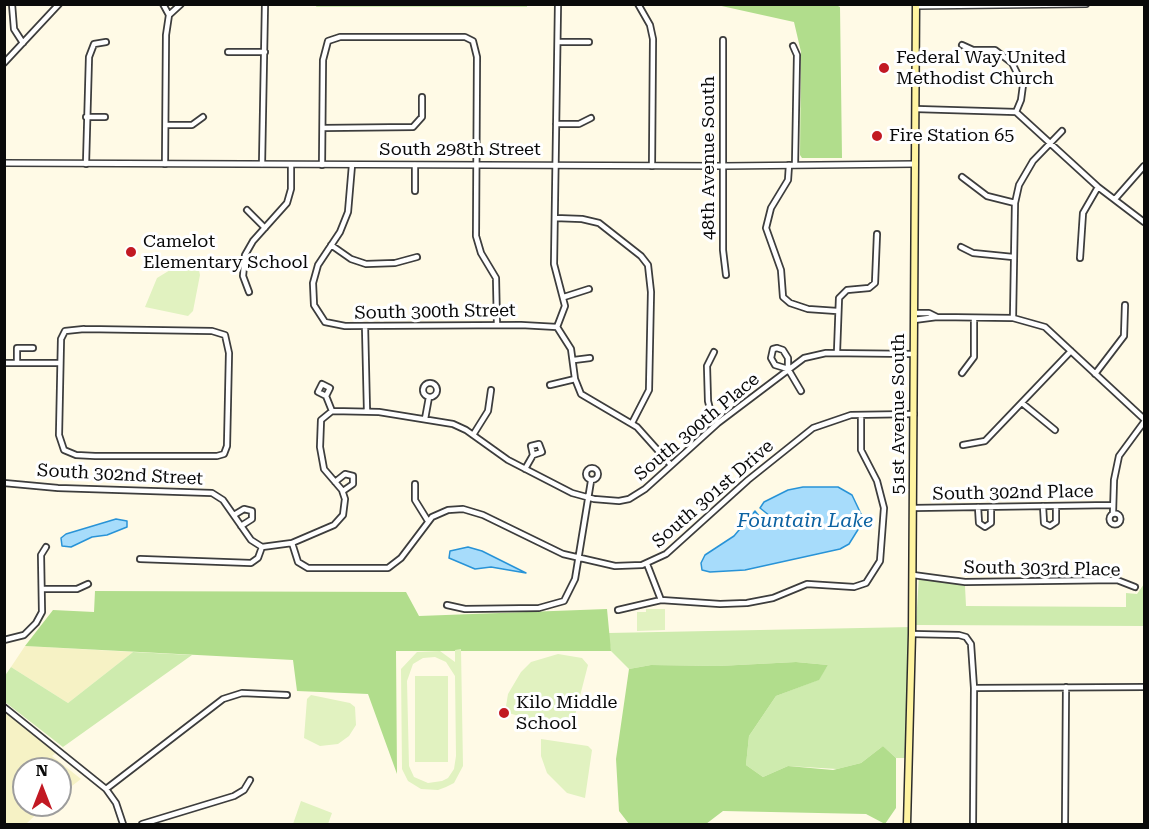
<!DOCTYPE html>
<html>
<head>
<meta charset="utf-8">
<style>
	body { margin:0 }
	#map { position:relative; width:1149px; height:829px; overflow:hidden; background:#fffae6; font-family:"Roboto Serif",serif }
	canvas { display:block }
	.frame { position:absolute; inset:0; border:6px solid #0a0a0a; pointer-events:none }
	.north { position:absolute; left:12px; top:757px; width:60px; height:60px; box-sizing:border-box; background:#fff; border:2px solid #9d9d9d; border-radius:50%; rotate:0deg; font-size:16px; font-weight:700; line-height:24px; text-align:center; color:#0a0a0a }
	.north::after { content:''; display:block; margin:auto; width:21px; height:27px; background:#c21923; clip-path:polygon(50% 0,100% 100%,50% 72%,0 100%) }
</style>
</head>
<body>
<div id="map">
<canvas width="1149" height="829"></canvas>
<div class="frame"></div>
<div class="north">N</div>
</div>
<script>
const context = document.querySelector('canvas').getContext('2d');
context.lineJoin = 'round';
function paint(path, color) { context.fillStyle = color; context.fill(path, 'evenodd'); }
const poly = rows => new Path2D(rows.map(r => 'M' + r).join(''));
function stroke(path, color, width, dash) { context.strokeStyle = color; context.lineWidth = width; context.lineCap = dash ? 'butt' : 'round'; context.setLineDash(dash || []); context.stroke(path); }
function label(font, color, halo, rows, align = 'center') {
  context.font = font + ' "Roboto Serif",serif'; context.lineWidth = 6; context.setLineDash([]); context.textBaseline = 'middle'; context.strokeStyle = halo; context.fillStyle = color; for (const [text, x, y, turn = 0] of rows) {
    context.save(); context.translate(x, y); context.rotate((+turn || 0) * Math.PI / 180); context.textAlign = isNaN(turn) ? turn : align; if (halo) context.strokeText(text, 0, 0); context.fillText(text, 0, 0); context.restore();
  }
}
paint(poly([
	[25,646,133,652,68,703,11,667],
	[5,712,57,752,52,756,81,779,60,795,60,769,24,769,24,805,46,805,26,824,5,824]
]), '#f6f2c5');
paint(poly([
	[317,4,527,4,527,7,316,7],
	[919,575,965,586,966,606,1126,607,1126,593,1137,594,1144,584,1144,626,916,625],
	[912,627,909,758,896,758,883,746,861,763,837,769,788,766,763,777,746,765,749,736,776,696,818,680,828,665,796,662,719,666,651,665,629,669,611,651,608,633],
	[133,652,192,655,63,747,5,702,4,677,11,667,68,703]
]), '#ceebae');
paint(poly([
	[836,5,840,7,842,158,802,158,800,155,801,52,794,22,717,5],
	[95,591,406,592,419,616,607,609,611,651,396,651,397,774,368,694,297,691,293,660,25,646,53,610,94,612],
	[796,662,828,665,819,680,776,696,749,736,746,765,763,777,788,766,833,770,861,763,883,746,896,758,896,808,885,824,866,814,723,811,706,824,629,824,619,811,616,759,629,669,651,665,719,666]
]), '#b1dd8c');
paint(poly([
	[187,265,198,266,200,275,193,311,188,316,145,307,157,278,175,267],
	[646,609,665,609,665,630,637,631,637,612,646,612],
	[461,649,463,766,454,783,446,787,438,790,421,789,408,781,402,769,401,669,417,652,440,651,455,662,455,650],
	[435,657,446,662,455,676,456,756,454,769,448,778,442,781,428,783,414,777,409,766,407,681,413,664,423,658],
	[558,654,582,658,588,665,572,727,568,730,505,712,508,694,521,672,531,662],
	[415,676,448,676,448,762,415,762],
	[311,695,350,703,355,707,356,725,349,736,338,744,320,746,304,738,307,699],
	[541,739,588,746,592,750,585,798,567,793,547,773,541,756],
	[301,801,332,813,328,824,293,824]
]), '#e1f2c0');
const water = poly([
	[803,487,838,487,852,495,862,516,859,528,849,544,840,549,745,570,710,572,702,570,701,563,705,555,734,536,755,511,764,522,769,521,770,516,760,508,764,502,788,490,803,487],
	[116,519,127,521,127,527,107,535,92,537,71,547,62,546,61,538,66,534,116,519],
	[468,547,482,551,526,573,491,567,475,569,449,558,450,551,468,547]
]);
paint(water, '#a7dcfb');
stroke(water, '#2893d7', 1.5);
const minor = poly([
	[12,4,14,29,23,43],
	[163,4,169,15,166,35,165,164],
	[638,4,650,25,653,39,652,166],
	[169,15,181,4],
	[723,40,723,250,726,275],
	[558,42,589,42],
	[962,45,973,50,995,50,1012,63,1023,85,1021,100,1016,112],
	[793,46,797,55,795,165],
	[228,52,265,52],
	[4,63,59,4],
	[916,109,1016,112,1098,187,1144,222],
	[86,117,105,117],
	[556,124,579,124,591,118],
	[166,125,192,125,203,117],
	[323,128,413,127,422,117,422,97],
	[86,164,89,57,94,44,106,42],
	[262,164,265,4],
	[322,165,323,60,328,41,340,37,465,37,473,41,477,57,476,236,481,253,496,278,497,325],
	[352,165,348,212,340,232,318,265,313,283,314,305,325,322,345,326,521,325,557,327],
	[789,165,788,180,771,208,766,228,781,270,783,297,790,303,808,309,837,311],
	[962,177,987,196,1015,203],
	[415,191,415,165],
	[1115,199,1144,166],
	[247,210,265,228],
	[555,218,582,219,599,223,641,256,648,265,651,292,649,390,632,423],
	[331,245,351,259,366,264,395,263,417,257],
	[961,247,973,253,1013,257],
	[1080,258,1083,213,1098,187],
	[249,292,243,276,245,255,253,241,287,203,291,189,291,165],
	[564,297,589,289],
	[937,317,1013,318,1045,327,1144,419],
	[1013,318,1015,203,1019,185,1033,161,1062,131],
	[914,320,937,317,929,313,914,313],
	[365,326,367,411],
	[557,327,565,306,554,264,558,4],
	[557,327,571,349,575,379,581,394,637,427,671,465],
	[84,329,212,331,225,335,229,353,227,446,224,454,217,456,95,456,76,455,64,450,59,435,61,339,65,331,84,329],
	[777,348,783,350,788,358,788,369,775,365,771,358,773,349,777,348],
	[714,352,707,366,708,401,711,413,718,423],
	[837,352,839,298,847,290,869,288,875,283,877,234],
	[574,360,590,358],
	[4,363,60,363],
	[17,363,17,348,33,348],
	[788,369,801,391],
	[962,373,974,357,974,318],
	[1095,374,1124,336,1125,305],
	'423 390a7 7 0 1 1 14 0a7 7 0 1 1-14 0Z',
	[550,385,575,379],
	[326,396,318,392,322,384,330,388,326,396,332,411],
	[1022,403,1055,430],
	[425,419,429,397],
	[473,435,488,411,491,390],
	[963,445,985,441,1071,351],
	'586 474a6 6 0 1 1 12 0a6 6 0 1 1-12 0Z',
	[525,469,533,455,531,446,539,444,542,452,533,455],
	[335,482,345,474,353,476,353,484,343,491],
	[4,483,58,488,212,493,223,500,251,540,262,547],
	[415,484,415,500,428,521],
	[1043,506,1044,523,1050,526,1056,522,1056,506],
	[978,507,979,523,985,527,991,523,991,507],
	[913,508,1113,505],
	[1113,513,1114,480,1119,456,1144,422],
	'1109.5 519a5.5 5.5 0 1 1 11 0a5.5 5.5 0 1 1-11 0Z',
	[234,515,244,509,252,511,252,519,241,526],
	[292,543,298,562,308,568,388,568,401,558,432,517,448,510,463,509,483,515,563,554,615,566,642,565,666,554,748,480,813,428,851,415,914,414],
	[140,559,251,563,258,558,262,547,292,543,334,525,343,515,345,499,342,490,324,469,320,447,321,420,332,411,379,412,453,424,466,430,508,460,572,493,594,499,619,501,629,499,645,489,718,423,804,358,826,353,914,354],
	[647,564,661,600],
	[913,575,965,582,1117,580,1135,587],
	[42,589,77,589,88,584],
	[447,605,465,609,539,608,564,601,575,579,591,481],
	[618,610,661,600,720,604,747,603,773,598,807,584,854,587,866,583,880,561,884,508,877,481,861,450,861,415],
	[912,634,959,635,966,637,971,644,974,688,973,824],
	[4,640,24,635,36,623,42,612,41,555,46,547],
	[974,688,1144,687],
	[4,707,106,789,116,803,123,824],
	[106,789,223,699,242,693,287,695],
	[142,824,234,796,244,790,250,780],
	[1065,824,1066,687]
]);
const tertiary = poly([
	[916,6,1086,4],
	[4,163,723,166,915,164]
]);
const secondary = poly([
	[907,824,912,634,916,4]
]);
stroke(minor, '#3d3d3d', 8);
stroke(tertiary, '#3d3d3d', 8);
stroke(secondary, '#2c2c2c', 9);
stroke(minor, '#fff', 4.5);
stroke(tertiary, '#fff', 5);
stroke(secondary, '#fff4a1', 6);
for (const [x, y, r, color] of [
	[884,68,6,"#c21923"],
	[877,136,6,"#c21923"],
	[131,252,6,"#c21923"],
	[504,713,6,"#c21923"]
]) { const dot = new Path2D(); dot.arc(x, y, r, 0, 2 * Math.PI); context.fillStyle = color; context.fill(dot); stroke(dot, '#fff', 2); }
label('18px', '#0a0a0a', '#fff', [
	["Federal Way United",896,58],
	["Methodist Church",896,79],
	["Fire Station 65",889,136],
	["Camelot",143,242],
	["Elementary School",143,263],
	["Kilo Middle",516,703],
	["School",516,724]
], 'left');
label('18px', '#0a0a0a', '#fff', [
	["South 298th Street",460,150],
	["48th Avenue South",709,158,-90],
	["South 300th Street",435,312,-1],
	["51st Avenue South",899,414,-90],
	["South 300th Place",697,427,-40],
	["South 302nd Street",120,475,3],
	["South 302nd Place",1013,493,-1],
	["South 301st Drive",713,494,-41],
	["South 303rd Place",1042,569,1]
]);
label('italic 20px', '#0c62a2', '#fff', [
	["Fountain Lake",805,521]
]);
</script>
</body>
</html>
